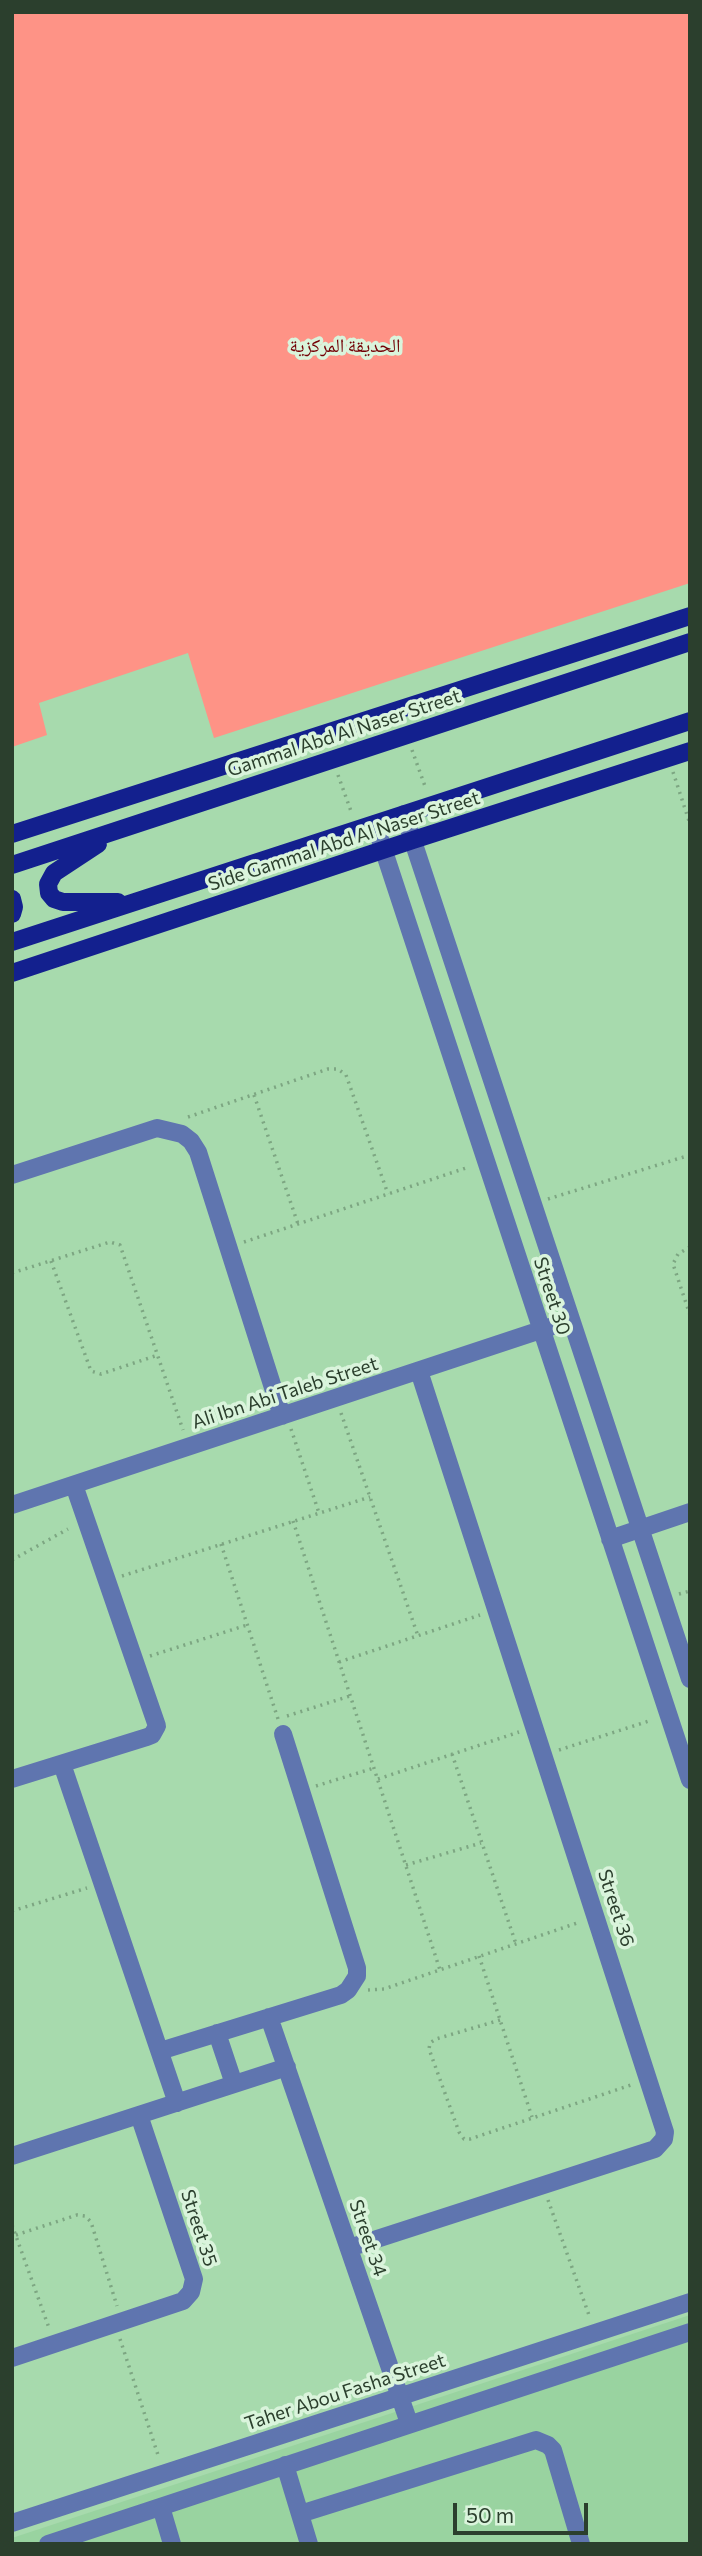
<!DOCTYPE html>
<html>
<head>
<meta charset="utf-8">
<style>
	body { margin:0 }
	#map { position:relative; width:702px; height:2556px; overflow:hidden; background:#a7daad; font-family:Commissioner,sans-serif }
	canvas { display:block }
	.frame { position:absolute; inset:0; border:14px solid #2b3f2d; pointer-events:none }
	.scale { position:absolute; left:453px; top:2503px; width:135px; height:32px; box-sizing:border-box; border:4px solid #2b3f2d; border-top:0; padding-left:9px; font-size:21px; line-height:24px; white-space:nowrap; color:#2b3f2d; -webkit-text-stroke:5px #daf4dc; paint-order:stroke }
</style>
</head>
<body>
<div id="map">
<canvas width="702" height="2556"></canvas>
<div class="frame"></div>
<div class="scale">50 m</div>
</div>
<script>
const context = document.querySelector('canvas').getContext('2d');
context.lineJoin = 'round';
function paint(path, color) { context.fillStyle = color; context.fill(path, 'evenodd'); }
const poly = rows => new Path2D(rows.map(r => 'M' + r).join(''));
function stroke(path, color, width, dash) { context.strokeStyle = color; context.lineWidth = width; context.lineCap = dash ? 'butt' : 'round'; context.setLineDash(dash || []); context.stroke(path); }
function label(font, color, halo, rows, align = 'center') {
  context.font = font + ' Commissioner,"Noto Naskh Arabic",sans-serif'; context.lineWidth = 7; context.setLineDash([]); context.textBaseline = 'middle'; context.strokeStyle = halo; context.fillStyle = color; for (const [text, x, y, turn = 0] of rows) {
    context.save(); context.translate(x, y); context.rotate((+turn || 0) * Math.PI / 180); context.textAlign = isNaN(turn) ? turn : align; if (halo) context.strokeText(text, 0, 0); context.fillText(text, 0, 0); context.restore();
  }
}
paint(poly([
	[690,2315,690,2544,12,2544,12,2538]
]), '#99d3a0');
paint(poly([
	[12,12,690,12,690,583,214,738,188,653,39,703,47,735,12,747]
]), '#fe9386');
stroke(poly([
	[412,750,426,789],
	[673,772,690,824],
	[338,775,352,814],
	[254,1095,298,1224],
	[188,1117,328,1069,338,1069,346,1075,388,1194],
	[548,1199,690,1155],
	[244,1242,469,1167],
	[690,1247,678,1254,673,1264,690,1315],
	[51,1261,91,1371,101,1374,158,1355],
	[12,1273,110,1242,120,1245,183,1430],
	[341,1413,418,1636],
	[291,1429,319,1513],
	[293,1521,440,1970],
	[221,1544,278,1719],
	[12,1560,68,1529],
	[122,1576,370,1497],
	[679,1594,690,1591],
	[150,1656,247,1625],
	[339,1662,480,1615],
	[287,1716,350,1696],
	[559,1750,652,1720],
	[452,1754,516,1944],
	[378,1779,519,1732],
	[316,1786,374,1768],
	[406,1865,481,1843],
	[12,1911,87,1888],
	[479,1956,532,2117],
	[368,1990,384,1989,580,1922],
	[500,2020,436,2039,430,2043,429,2049,459,2132,464,2139,470,2139,634,2084],
	[548,2200,590,2318],
	[12,2225,49,2328],
	[16,2235,77,2215,85,2216,91,2222,117,2306],
	[120,2339,159,2458]
]), '#7da682', 3.5, [2, 5]);
stroke(poly([
	[404,814,690,1679],
	[375,824,690,1780],
	[12,1175,157,1128,182,1134,191,1141,198,1152,282,1416],
	[12,1505,571,1320],
	[610,1539,690,1512],
	[62,1764,177,2103],
	[12,1779,147,1737,152,1735,157,1726,74,1485],
	[269,2017,409,2423],
	[217,2033,234,2084],
	[160,2051,341,1995,348,1990,357,1976,357,1968,283,1734],
	[12,2156,287,2067],
	[349,2248,655,2149,664,2139,665,2132,419,1371],
	[12,2358,183,2301,191,2292,194,2279,192,2273,139,2115],
	[285,2465,309,2544],
	[161,2507,172,2544],
	[300,2514,536,2440,548,2445,553,2450,581,2544],
	[12,2523,690,2302],
	[48,2544,690,2332]
]), '#5f75af', 18);
stroke(poly([
	[12,834,690,616],
	[98,844,54,873,48,884,49,893,54,899,63,902,118,902],
	[12,865,690,642],
	[12,899,14,907,12,914],
	[12,942,690,721],
	[12,973,413,840,690,751]
]), '#13208e', 18);
label('19px', '#730005', '#daf4dc', [
	["الحديقة المركزية",345,346]
]);
label('19px', '#2b3f2d', '#daf4dc', [
	["Gammal Abd Al Naser Street",344,733,-18],
	["Side Gammal Abd Al Naser Street",344,841,-18],
	["Street 30",552,1296,72],
	["Ali Ibn Abi Taleb Street",285,1393,-18],
	["Street 36",616,1908,72],
	["Street 35",199,2228,72],
	["Street 34",368,2238,71],
	["Taher Abou Fasha Street",345,2392,-18]
]);
</script>
</body>
</html>
